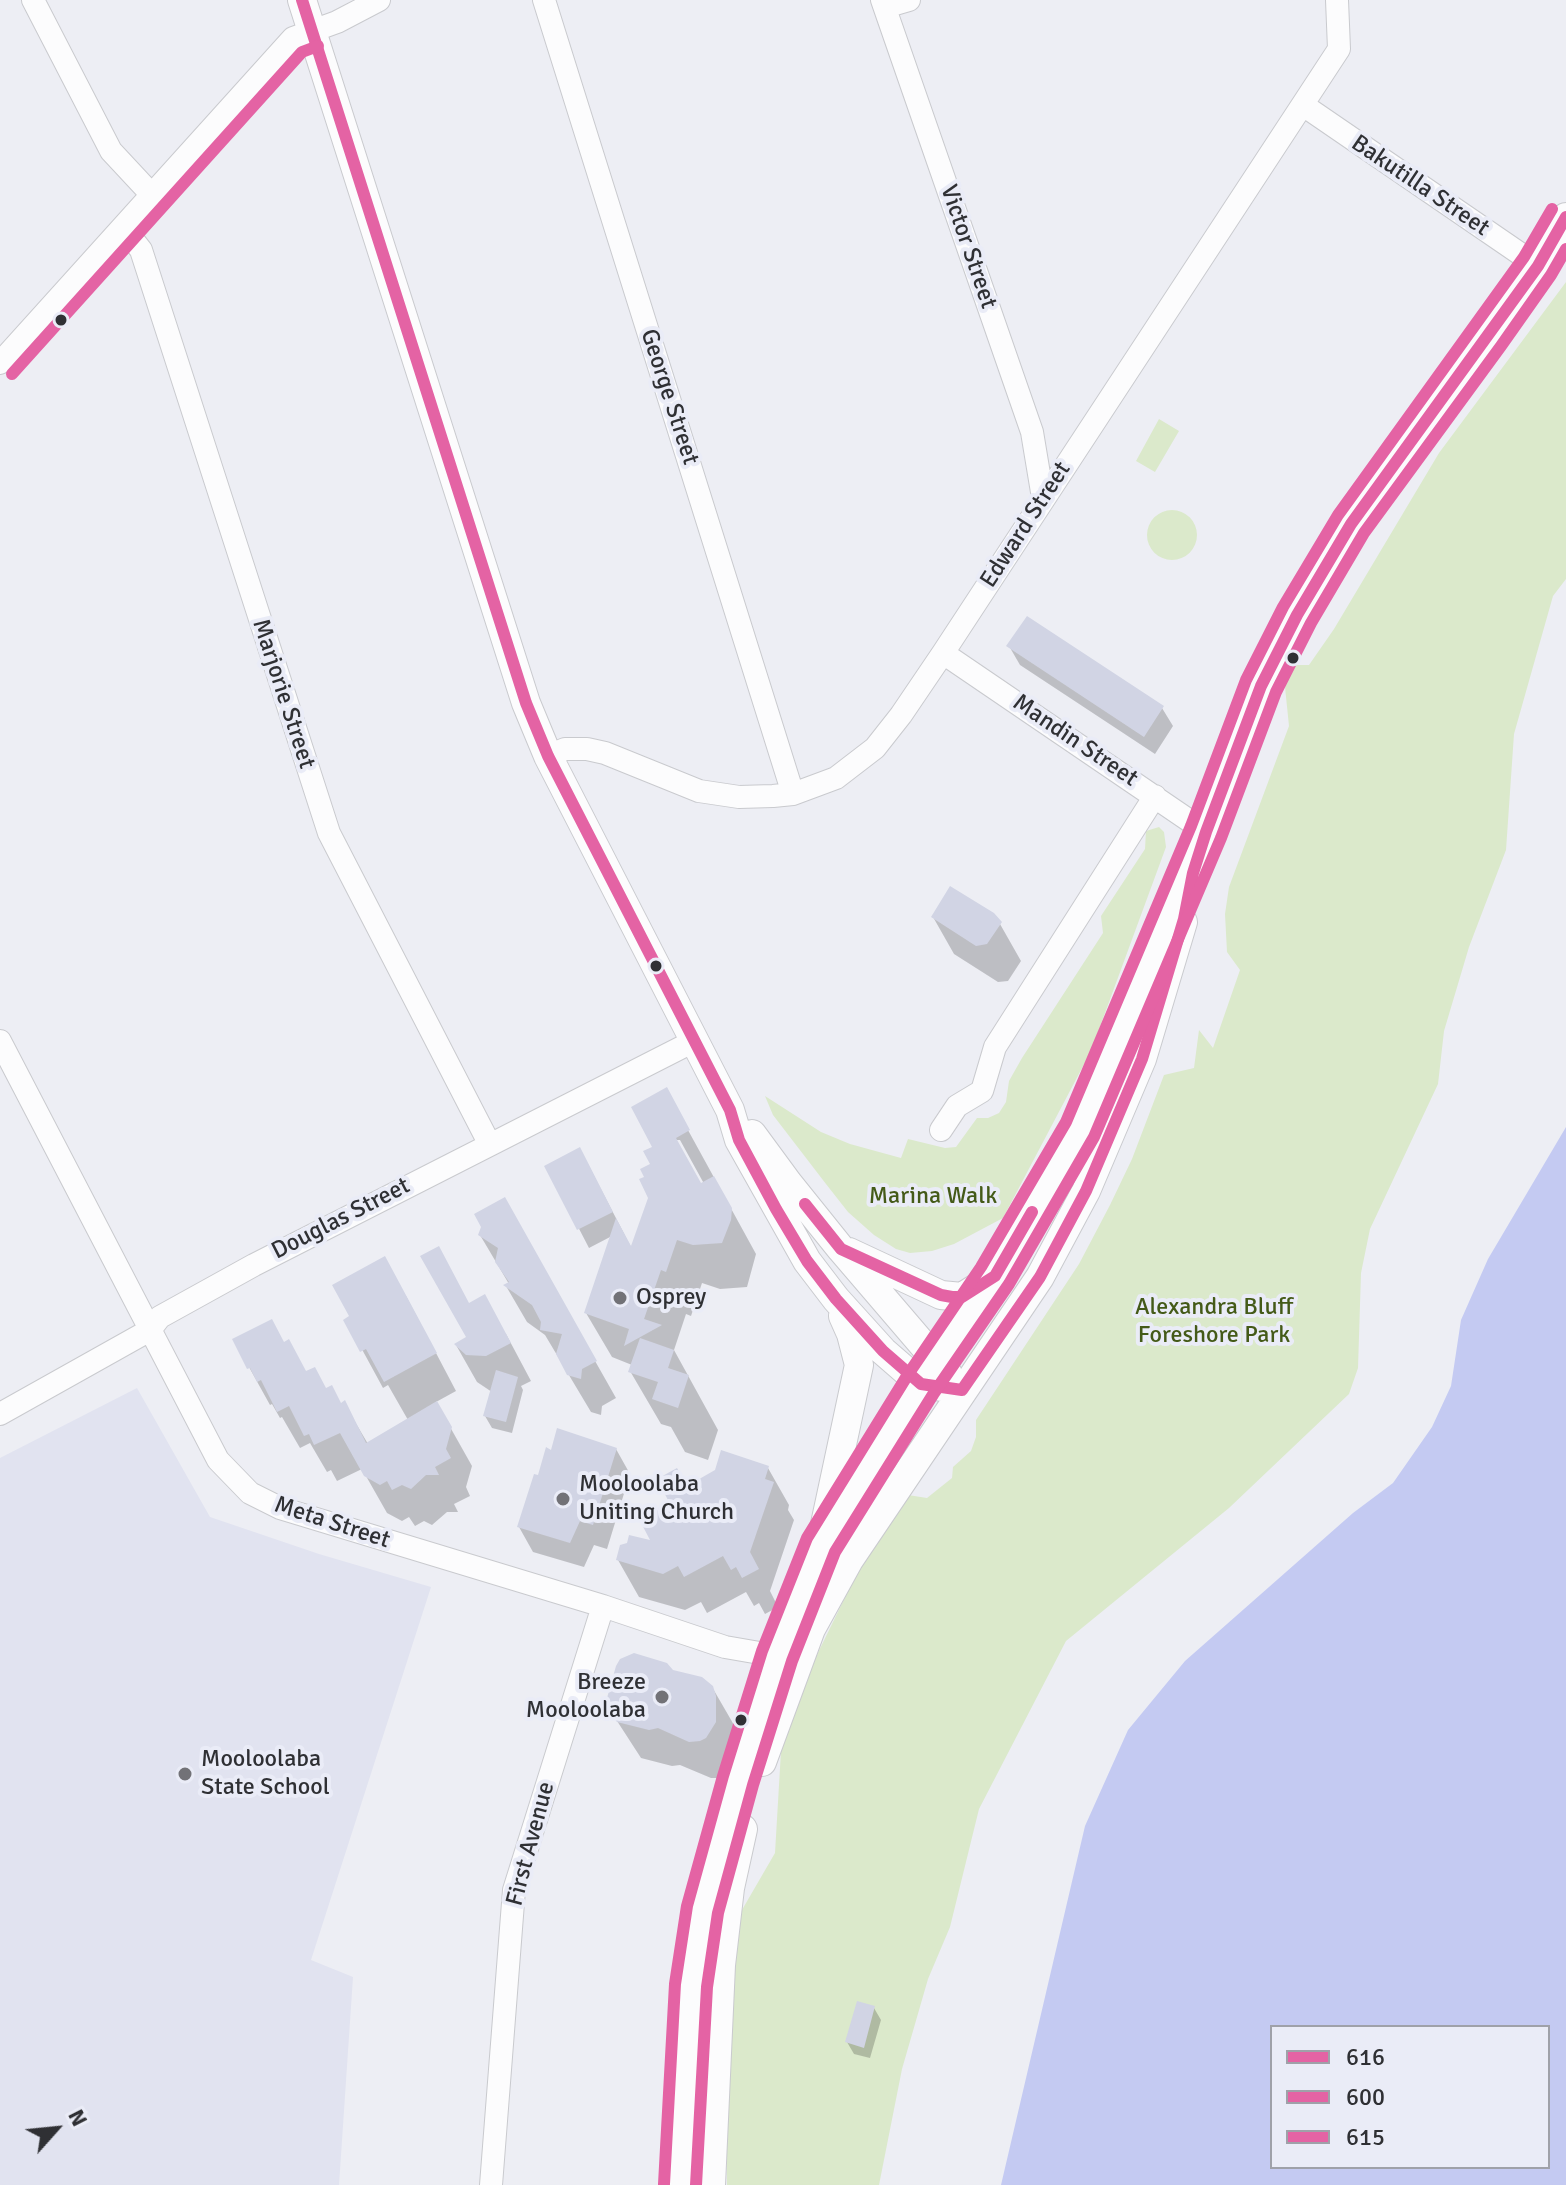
<!DOCTYPE html>
<html>
<head>
<meta charset="utf-8">
<style>
	body { margin:0 }
	#map { position:relative; width:1566px; height:2185px; overflow:hidden; background:#edeef4; font-family:Signika,sans-serif }
	canvas { display:block }
	.legend { position:absolute; left:1270px; top:2025px; width:280px; height:144px; box-sizing:border-box; background:#eaecf7; border:2px solid #9fa1a9; margin:0; padding:10px 14px; list-style:none; font-size:24px; color:#2f3034 }
	.legend li { display:flex; align-items:center; gap:16px; height:40px }
	.legend b { width:40px; border:2px solid #9fa1a9 }
	.north { position:absolute; left:16px; top:2089px; width:80px; height:80px; -webkit-text-stroke:6px #eaecf7; paint-order:stroke; rotate:63deg; font-size:22px; font-weight:700; line-height:32px; text-align:center; color:#2f3034 }
	.north::after { content:''; display:block; margin:auto; width:28px; height:36px; background:#2f3034; clip-path:polygon(50% 0,100% 100%,50% 72%,0 100%) }
</style>
</head>
<body>
<div id="map">
<canvas width="1566" height="2185"></canvas>
<ul class="legend">
<li><b style="height:10px;background:#e463a4"></b>616</li>
<li><b style="height:10px;background:#e463a4"></b>600</li>
<li><b style="height:10px;background:#e463a4"></b>615</li>
</ul>
<div class="north">N</div>
</div>
<script>
const context = document.querySelector('canvas').getContext('2d');
context.lineJoin = 'round';
function paint(path, color) { context.fillStyle = color; context.fill(path, 'evenodd'); }
const poly = rows => new Path2D(rows.map(r => 'M' + r).join(''));
function stroke(path, color, width, dash) { context.strokeStyle = color; context.lineWidth = width; context.lineCap = dash ? 'butt' : 'round'; context.setLineDash(dash || []); context.stroke(path); }
function label(font, color, halo, rows, align = 'center') {
  context.font = font + ' Signika,sans-serif'; context.lineWidth = 8; context.setLineDash([]); context.textBaseline = 'middle'; context.strokeStyle = halo; context.fillStyle = color; for (const [text, x, y, turn = 0] of rows) {
    context.save(); context.translate(x, y); context.rotate((+turn || 0) * Math.PI / 180); context.textAlign = isNaN(turn) ? turn : align; if (halo) context.strokeText(text, 0, 0); context.fillText(text, 0, 0); context.restore();
  }
}
paint(poly([
	[137,1388,210,1517,319,1554,431,1587,311,1960,353,1977,339,2185,0,2185,0,1458]
]), '#e1e3f0');
paint(poly([
	[1566,282,1566,579,1553,596,1514,734,1506,850,1469,947,1444,1031,1438,1084,1370,1229,1361,1273,1358,1368,1349,1394,1229,1508,1066,1641,979,1809,950,1927,928,1979,902,2069,879,2185,727,2185,726,2130,735,1922,775,1853,781,1751,809,1671,855,1577,908,1495,927,1498,952,1478,953,1467,971,1451,976,1437,976,1420,1079,1264,1110,1205,1132,1159,1164,1075,1194,1068,1199,1030,1213,1048,1240,970,1227,952,1225,914,1229,887,1289,726,1285,687,1295,665,1309,665,1334,629,1439,453],
	[1159,419,1179,431,1155,472,1136,461],
	'1147 535a25 25 0 1 1 50 0a25 25 0 1 1-50 0Z',
	[1159,827,1164,832,1166,847,1091,1051,1003,1218,954,1244,932,1251,910,1253,896,1249,874,1235,848,1212,826,1184,773,1115,765,1096,821,1132,850,1144,901,1158,908,1139,945,1148,956,1147,977,1118,988,1118,999,1113,1006,1102,1009,1081,1022,1058,1103,933,1101,916,1145,849,1146,831]
]), '#dbe9cb');
paint(poly([
	[1566,1127,1566,2185,1001,2185,1085,1826,1128,1730,1185,1661,1353,1513,1393,1483,1432,1427,1451,1386,1461,1320,1488,1259],
	[1272,2027,1548,2027,1548,2167,1272,2167]
]), '#c4caf2');
paint(poly([
	[1009,646,1162,708,1173,726,1155,754,1020,665],
	[933,917,1000,924,1021,961,1008,981,998,982,954,954],
	[666,1090,756,1254,747,1287,720,1289,702,1283,691,1316,686,1314,674,1350,718,1430,708,1460,685,1452,671,1427,661,1424,630,1371,632,1365,612,1357,586,1313,612,1236,589,1248,547,1167,590,1168,632,1249,651,1198,646,1178,652,1165],
	[675,1140,680,1140,708,1191,704,1193],
	[504,1200,616,1398,602,1406,601,1415,591,1412,545,1335,527,1322,506,1286,509,1284,480,1235],
	[406,1296,456,1391,436,1402,472,1466,466,1487,470,1496,454,1504,458,1512,447,1512,432,1525,424,1521,415,1526,409,1517,402,1521,387,1513,362,1469,337,1481,331,1470,327,1472,310,1443,300,1448,282,1417,280,1418,272,1404,270,1405,234,1340,284,1343,307,1373,341,1405,344,1403,368,1444,408,1420,388,1385,383,1388,346,1320],
	[469,1305,506,1334,531,1381,521,1386,523,1390,512,1433,492,1428,485,1416,492,1392,477,1382,456,1345,468,1338],
	[616,1449,630,1474,607,1549,594,1545,584,1567,533,1552,519,1527,539,1477],
	[768,1468,789,1505,788,1510,794,1520,770,1591,778,1607,765,1614,759,1603,754,1606,746,1592,707,1613,701,1602,685,1610,639,1597,618,1560,654,1543,672,1502,686,1488],
	[671,1672,712,1687,734,1725,736,1735,736,1760,732,1770,722,1778,711,1778,680,1765,672,1766,641,1758,608,1707],
	[874,2008,881,2020,870,2058,854,2054,847,2042]
]), '#0003');
paint(poly([
	[1027,616,1164,706,1144,737,1006,646],
	[950,886,994,913,1002,922,987,944,976,946,931,917],
	[667,1087,690,1130,676,1138,701,1183,714,1176,732,1208,731,1220,722,1243,693,1245,677,1240,666,1272,661,1270,644,1319,662,1325,624,1346,629,1329,584,1313,616,1218,631,1246,648,1198,639,1179,644,1177,640,1169,650,1164,643,1151,652,1147,631,1107],
	[580,1147,613,1212,577,1230,544,1166],
	[505,1197,597,1361,582,1369,581,1379,567,1375,556,1354,562,1334,540,1330,541,1322,532,1305,503,1285,509,1282,495,1262,498,1248,478,1235,481,1227,474,1214],
	[439,1246,469,1303,485,1294,511,1343,486,1356,466,1355,454,1344,466,1337,420,1256],
	[385,1256,437,1353,384,1382,366,1349,360,1352,343,1320,349,1316,332,1285],
	[272,1319,284,1342,289,1339,306,1371,315,1367,326,1388,332,1385,341,1403,345,1400,366,1443,437,1401,452,1427,446,1449,451,1458,435,1467,439,1475,426,1475,411,1489,402,1485,392,1490,387,1481,380,1485,364,1476,340,1433,314,1445,309,1434,304,1436,289,1406,277,1412,261,1380,257,1382,250,1368,247,1369,232,1339],
	[640,1338,674,1350,668,1368,689,1375,678,1408,652,1399,658,1382,628,1372],
	[496,1370,518,1377,506,1422,483,1416],
	[557,1428,617,1448,593,1525,580,1521,570,1543,517,1527,534,1474,538,1475,546,1447,551,1450],
	[721,1450,769,1466,765,1479,774,1482,750,1552,759,1569,742,1578,736,1567,731,1570,723,1556,684,1577,678,1566,663,1574,616,1560,620,1545,627,1543,629,1535,650,1540,639,1519,669,1502,657,1479,677,1468,687,1486,715,1470],
	[634,1653,667,1663,673,1670,702,1677,713,1686,716,1696,716,1722,706,1738,700,1741,689,1742,658,1728,649,1730,617,1722,612,1716,606,1707,607,1698,616,1666,620,1659],
	[857,2001,875,2006,864,2048,845,2042]
]), '#d1d4e4');
const minor = poly([
	[33,0,111,151,152,195],
	[544,0,793,794],
	[882,0,1032,432,1043,498],
	[885,7,909,0],
	[1303,105,1538,266],
	[123,227,141,250,329,833,489,1143],
	[0,363,293,38,337,22,379,0],
	[943,653,1206,832],
	[548,756,565,749,587,749,605,753,699,791,739,797,773,796,793,794,836,778,875,748,901,715,943,653,1339,49,1337,0],
	[0,1041,218,1460,250,1493,280,1508,603,1606,725,1647,777,1656,791,1651],
	[941,1130,957,1106,982,1091,995,1047,1155,796],
	[0,1414,150,1330,160,1317,254,1265,694,1041],
	[491,2185,514,1890,603,1606]
]);
const major = poly([
	[302,0,526,703,548,756,730,1110,739,1140,807,1261,836,1299,883,1351,921,1384,962,1390],
	[752,1134,788,1183,841,1249,948,1374],
	[849,1252,941,1295,962,1297,989,1280],
	[825,1524,859,1365,851,1334,843,1316],
	[762,1762,811,1629,849,1560,1040,1277,1086,1191,1142,1059,1183,922],
	[680,2185,691,1985,702,1910,738,1780,777,1656,821,1545,921,1384,995,1276,1080,1129,1206,832,1261,686,1297,615,1351,524,1488,337,1538,266,1566,217],
	[711,2185,721,1965,730,1888,743,1829]
]);
stroke(minor, '#c9cace', 24);
stroke(major, '#c9cace', 30);
stroke(minor, '#fcfcfd', 22);
stroke(major, '#fcfcfd', 28);
stroke(poly([
	[302,0,526,703,548,756,730,1110,739,1140,776,1209,807,1261,836,1299,883,1351,921,1384,962,1390,1040,1277,1086,1191,1142,1059,1184,919,1193,873,1206,832,1261,686,1297,615,1351,524,1538,266,1566,217],
	[805,1204,841,1249,941,1295,952,1297,962,1297,995,1276,1032,1212]
]), '#e463a4', 12);
stroke(poly([
	[696,2185,707,1987,718,1913,753,1785,792,1661,835,1552,934,1393,1009,1284,1094,1137,1221,838,1276,692,1311,623,1364,533,1501,346,1551,275,1566,249]
]), '#e463a4', 12);
stroke(poly([
	[664,2184,675,1984,687,1906,723,1776,762,1651,807,1538,907,1376,981,1267,1066,1122,1191,826,1246,680,1283,607,1338,515,1524,257,1552,209]
]), '#e463a4', 12);
stroke(poly([
	[12,374,302,52,318,46]
]), '#e463a4', 12);
for (const [x, y, r, color] of [
	[61,320,7,"#2f3034"],
	[1293,658,7,"#2f3034"],
	[656,966,7,"#2f3034"],
	[620,1298,8,"#727277"],
	[563,1499,8,"#727277"],
	[662,1697,8,"#727277"],
	[741,1720,7,"#2f3034"],
	[185,1774,8,"#727277"]
]) { const dot = new Path2D(); dot.arc(x, y, r, 0, 2 * Math.PI); context.fillStyle = color; context.fill(dot); stroke(dot, '#eaecf7', 3); }
label('24px', '#2f3034', '#eaecf7', [
	["Bakutilla Street",1420,186,34],
	["Victor Street",968,247,71],
	["George Street",669,397,72],
	["Edward Street",1026,525,-57],
	["Marjorie Street",283,694,72],
	["Mandin Street",1075,741,34],
	["Douglas Street",341,1219,-27],
	["Meta Street",332,1523,18],
	["First Avenue",531,1844,-75]
]);
label('24px', '#445a18', '#eaecf7', [
	["Marina Walk",933,1197],
	["Alexandra Bluff",1214,1308],
	["Foreshore Park",1214,1336]
]);
label('24px', '#2f3034', '#eaecf7', [
	["Osprey",636,1298],
	["Mooloolaba",579,1485],
	["Uniting Church",579,1513],
	["Breeze",646,1683,"right"],
	["Mooloolaba",646,1711,"right"],
	["Mooloolaba",201,1760],
	["State School",201,1788]
], 'left');
</script>
</body>
</html>
